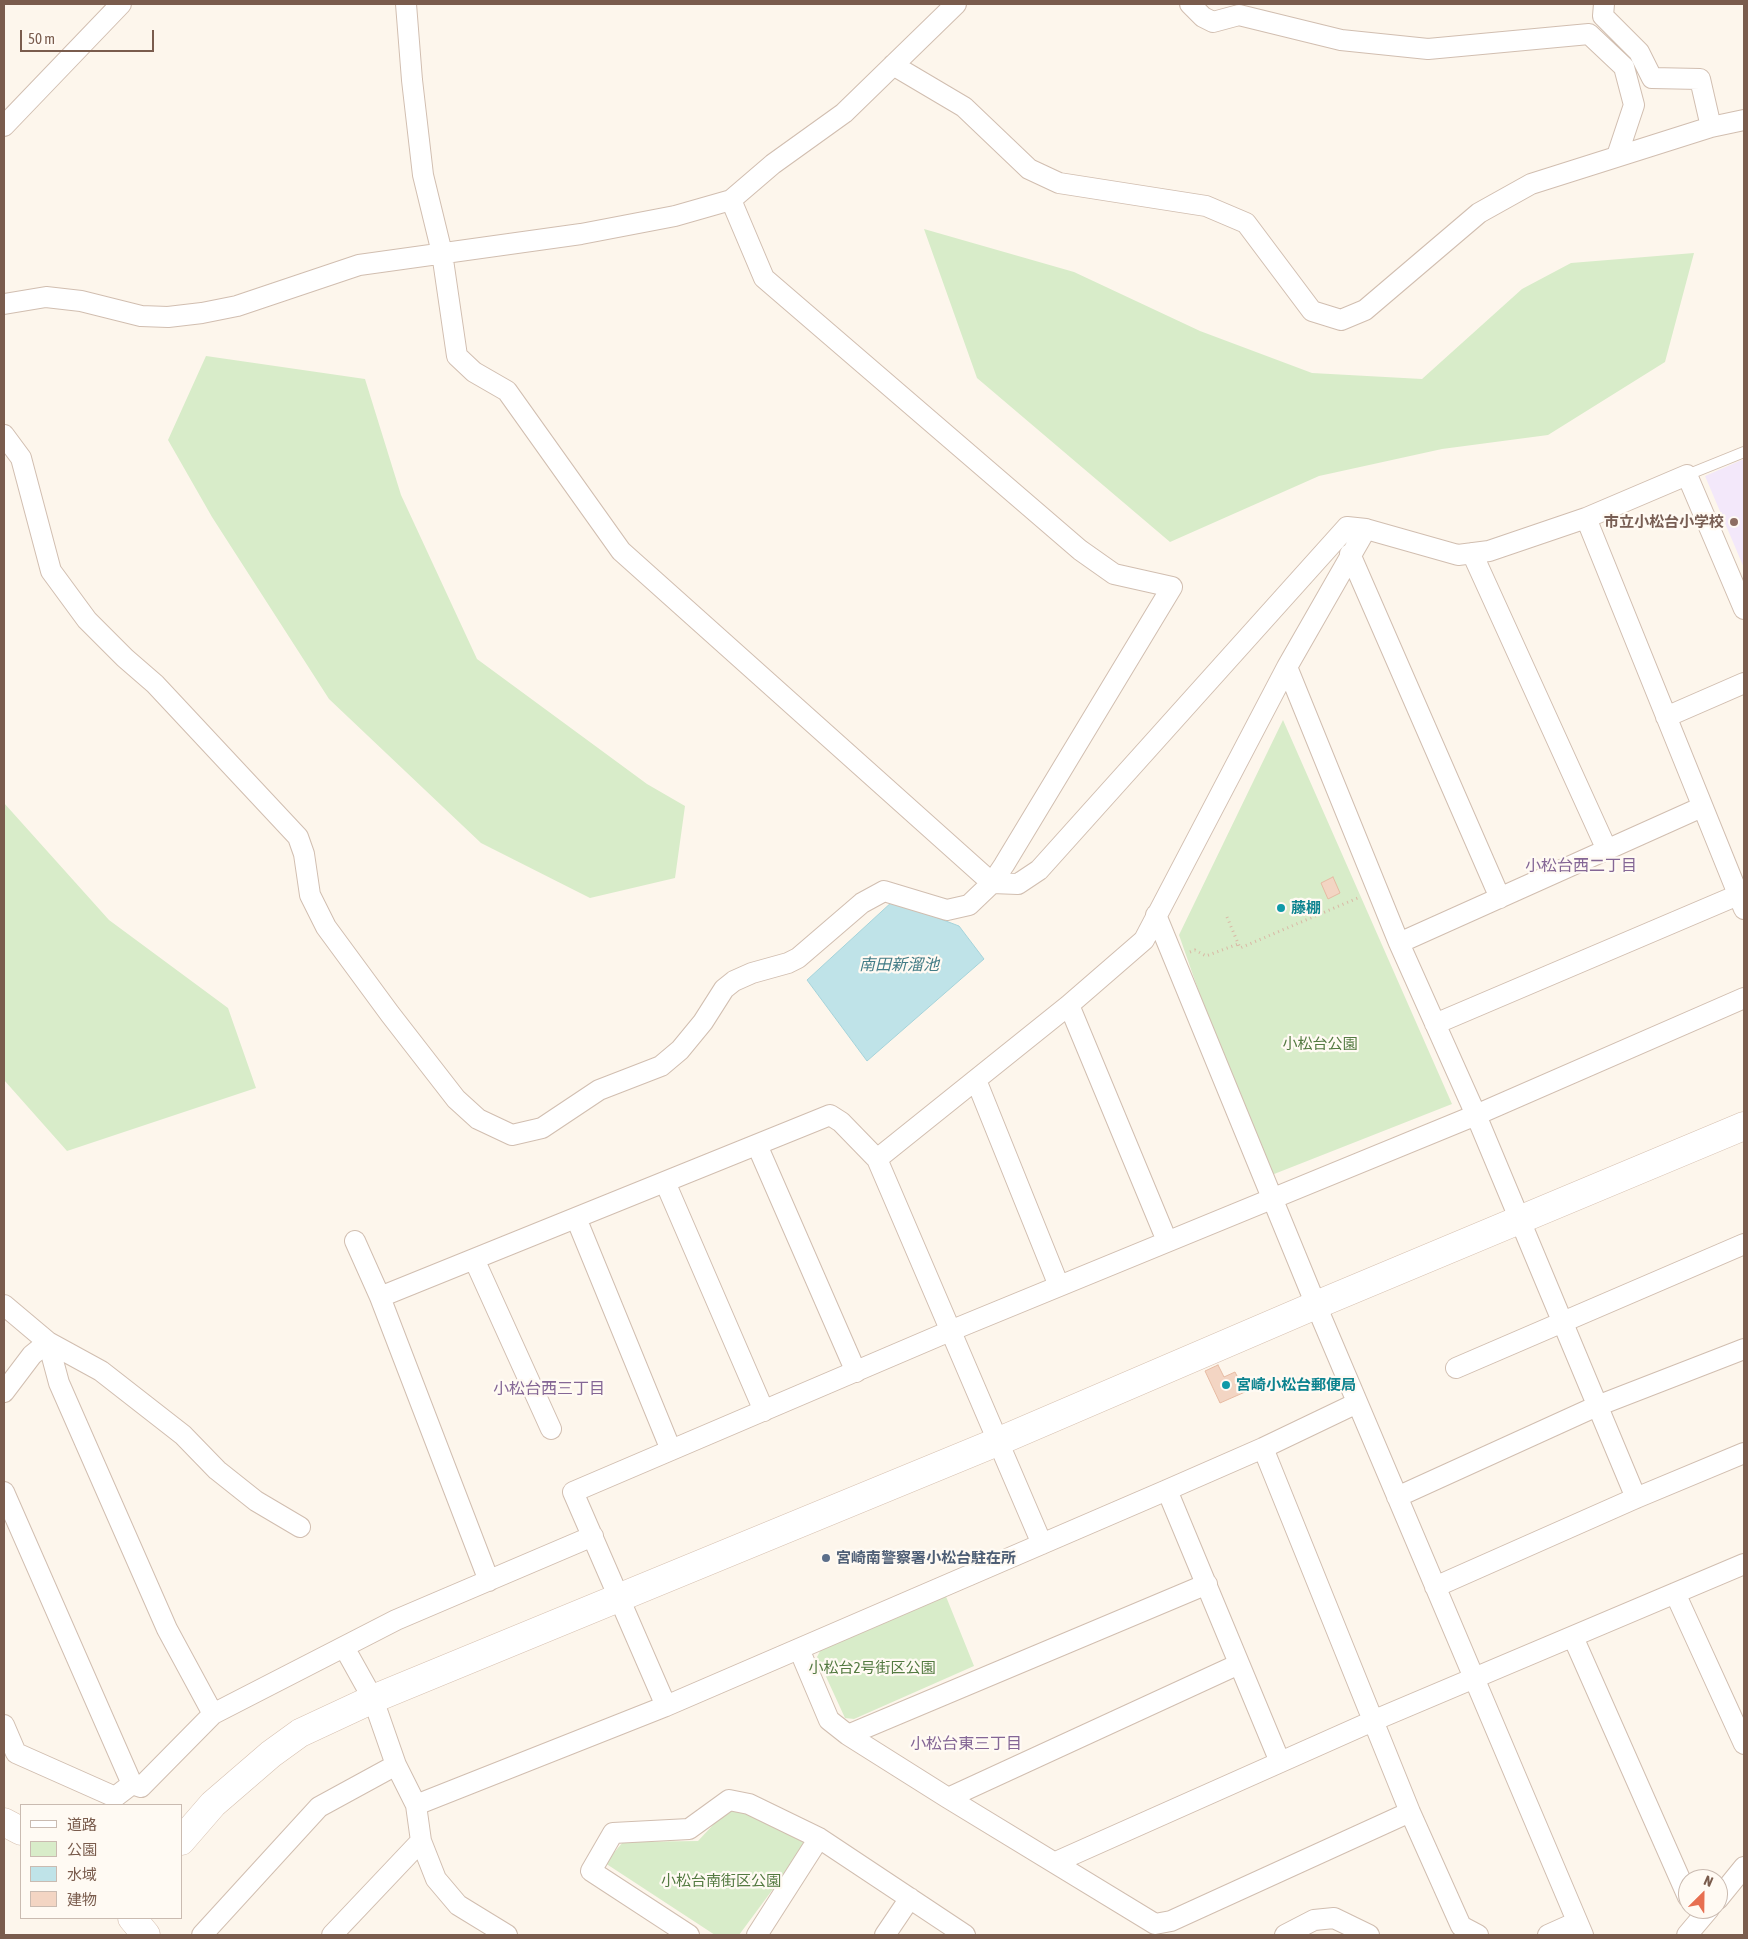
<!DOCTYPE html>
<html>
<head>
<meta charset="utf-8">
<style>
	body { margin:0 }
	#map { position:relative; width:1748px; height:1939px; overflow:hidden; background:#fdf6ec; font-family:"Asap Condensed","Noto Sans JP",sans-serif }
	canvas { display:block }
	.frame { position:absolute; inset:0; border:5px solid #7a5c4d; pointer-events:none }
	.legend { position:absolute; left:20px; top:1804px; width:162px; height:115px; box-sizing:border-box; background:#fffaf3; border:1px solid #cabbb1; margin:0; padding:6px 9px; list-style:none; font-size:15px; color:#7a5c4d }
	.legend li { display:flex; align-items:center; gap:10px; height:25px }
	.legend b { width:25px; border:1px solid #cabbb1 }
	.north { position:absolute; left:1678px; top:1869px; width:50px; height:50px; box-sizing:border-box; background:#fffaf3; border:1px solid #cabbb1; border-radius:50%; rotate:23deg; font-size:14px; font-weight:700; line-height:20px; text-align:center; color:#7a5c4d }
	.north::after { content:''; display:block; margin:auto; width:18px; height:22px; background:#e76f51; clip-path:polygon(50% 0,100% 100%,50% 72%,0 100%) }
	.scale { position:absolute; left:20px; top:30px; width:134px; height:22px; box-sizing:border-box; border:2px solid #7a5c4d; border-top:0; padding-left:6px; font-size:15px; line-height:18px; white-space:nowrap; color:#7a5c4d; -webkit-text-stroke:4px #fffaf3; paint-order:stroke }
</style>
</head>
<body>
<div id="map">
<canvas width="1748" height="1939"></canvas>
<div class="frame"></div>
<ul class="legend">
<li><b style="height:6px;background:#fff"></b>道路</li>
<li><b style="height:14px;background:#d8ecc9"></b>公園</li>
<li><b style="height:14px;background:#bfe3e8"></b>水域</li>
<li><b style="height:14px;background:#f3d5c3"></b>建物</li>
</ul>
<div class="north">N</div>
<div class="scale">50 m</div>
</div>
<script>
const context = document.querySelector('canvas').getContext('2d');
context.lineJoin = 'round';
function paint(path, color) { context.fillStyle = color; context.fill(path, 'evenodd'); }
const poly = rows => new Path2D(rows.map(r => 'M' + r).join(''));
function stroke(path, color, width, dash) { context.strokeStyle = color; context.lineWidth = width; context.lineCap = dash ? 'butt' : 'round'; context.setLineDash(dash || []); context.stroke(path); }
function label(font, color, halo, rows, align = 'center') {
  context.font = font + ' "Asap Condensed","Noto Sans JP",sans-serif'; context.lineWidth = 4.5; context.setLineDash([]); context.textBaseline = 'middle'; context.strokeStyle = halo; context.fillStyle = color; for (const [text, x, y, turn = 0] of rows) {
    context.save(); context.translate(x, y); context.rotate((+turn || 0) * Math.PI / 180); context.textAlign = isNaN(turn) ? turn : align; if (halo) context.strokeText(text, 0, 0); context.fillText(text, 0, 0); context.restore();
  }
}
paint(poly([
	[1744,459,1744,568,1705,476]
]), '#f3e8fa');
paint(poly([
	[924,229,1074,272,1200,331,1312,373,1422,379,1522,289,1571,263,1694,253,1665,362,1548,435,1442,449,1319,476,1170,542,977,378],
	[206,356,365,379,401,495,477,659,647,784,685,806,675,878,590,898,481,843,329,699,212,517,168,440],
	[1283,720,1452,1104,1264,1178,1179,935],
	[4,803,109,920,228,1008,256,1088,67,1151,4,1080],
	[945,1594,974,1666,854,1719,845,1718,817,1657,822,1647],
	[727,1810,743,1810,807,1843,739,1935,715,1935,605,1863,623,1842,698,1841]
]), '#d8ecc9');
const water = poly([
	[893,901,959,926,984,959,867,1061,807,980,893,901]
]);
paint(water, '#bfe3e8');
stroke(water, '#a5d3da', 1);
const building = poly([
	[1333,877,1340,893,1328,899,1321,883,1333,877],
	[1218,1365,1224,1377,1235,1372,1245,1392,1220,1403,1205,1371,1218,1365]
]);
paint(building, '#f3d5c3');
stroke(building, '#e6bba3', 1);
const lane = poly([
	[1687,475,1744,452]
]);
const street = poly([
	[406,4,412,80,423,175,442,253,457,356,474,372,507,391,621,551,992,883,1018,884,1039,870,1347,527,1366,529,1458,555,1489,551,1586,518,1687,475,1744,609],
	[1190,4,1203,17,1213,22,1239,15,1341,40,1428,49,1589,34,1624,67,1634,105,1617,156],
	[1604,4,1603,16,1639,52,1652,78,1700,79,1711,127],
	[893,65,964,107,1029,169,1059,183,1206,206,1246,223,1312,311,1341,320,1365,310,1479,213,1531,184,1711,127,1744,120],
	[4,126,121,4],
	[4,304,46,297,81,301,141,316,168,317,202,313,237,306,359,265,581,234,675,216,731,200,773,164,844,113,956,4],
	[4,435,21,458,51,571,87,620,125,658,155,684,298,837,304,854,310,895,326,927,390,1014,456,1099,478,1119,512,1135,542,1128,599,1090,661,1066,680,1050,703,1022,724,989,734,981,752,973,788,963,798,958,862,903,884,891,947,910,969,905,992,883,1004,865,1172,587,1114,574,1080,550,764,278,731,200],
	[1586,518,1744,909],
	[1472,553,1607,850],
	[1350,554,1500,898],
	[1287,667,1399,943,1476,1115,1636,1498],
	[1666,717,1744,683],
	[1156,915,1316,1305,1583,1935],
	[1399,943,1702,807],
	[1069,1005,1167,1241],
	[1435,1024,1738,895],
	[976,1080,1059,1286],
	[757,1145,856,1372],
	[877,1159,1069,1005,1144,940,1287,667,1366,529],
	[665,1182,764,1411],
	[576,1218,671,1450],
	[355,1241,380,1297,489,1581],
	[474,1259,551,1429],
	[380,1297,830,1115,841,1122,877,1159,1042,1544],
	[4,1305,48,1342,101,1371,183,1435,217,1470,256,1501,300,1527],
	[48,1342,59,1383,167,1629,213,1714],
	[1456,1368,1744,1244],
	[4,1392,32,1355,48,1342],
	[1263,1448,1410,1812,1461,1926,1478,1935],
	[1167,1490,1280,1762],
	[4,1492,132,1784],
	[1397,1497,1597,1406,1744,1349],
	[1435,1587,1636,1498,1744,1453],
	[1675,1593,1744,1744],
	[1573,1637,1688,1897],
	[344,1647,373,1699,396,1765,416,1805,421,1841,436,1879,458,1905,507,1935],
	[799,1649,829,1720,848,1735,948,1798,1155,1924,1171,1921,1410,1812],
	[666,1706,573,1492,950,1331,1476,1115,1744,998],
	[4,1725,16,1753,115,1797,132,1784],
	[848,1735,1207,1584],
	[132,1784,141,1787,213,1714,396,1620,593,1536],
	[948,1798,1239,1664],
	[416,1805,666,1706,1167,1490,1263,1448,1357,1403],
	[1056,1862,1375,1720,1744,1564],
	[1718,1899,1744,1867],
	[202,1935,319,1807,396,1765],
	[332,1935,421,1841],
	[689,1935,591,1871,613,1833,689,1829,729,1800,749,1804,819,1838,965,1935],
	[757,1935,819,1838],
	[885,1935,910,1898],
	[1285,1935,1314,1920,1334,1918,1369,1935],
	[1548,1935,1577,1922],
	[1687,1935,1709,1909]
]);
const secondary = poly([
	[4,1822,21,1831],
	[181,1841,213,1804,271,1754,300,1733,373,1699,997,1442,1316,1305,1744,1126],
	[132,1918,146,1935]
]);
stroke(lane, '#d1beb0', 12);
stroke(street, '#d1beb0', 22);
stroke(secondary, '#d6c0b0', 29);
stroke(poly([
	[1227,917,1240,948,1360,897],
	[1190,952,1195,950,1206,956,1238,944]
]), '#d9b8a5', 3, [1, 4]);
stroke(lane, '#fff', 10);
stroke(street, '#fff', 20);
stroke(secondary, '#fff', 28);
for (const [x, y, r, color] of [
	[1734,522,5,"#8d6e63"],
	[1281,908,5,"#0f9aa8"],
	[1226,1385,5,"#0f9aa8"],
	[826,1558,5,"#5c6f8a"]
]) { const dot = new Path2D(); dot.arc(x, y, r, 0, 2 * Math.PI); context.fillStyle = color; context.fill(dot); stroke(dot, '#fffaf3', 2); }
label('bold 15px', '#785e54', '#fffaf3', [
	["市立小松台小学校",1724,522]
], 'right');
label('bold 15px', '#0d838f', '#fffaf3', [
	["藤棚",1291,908],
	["宮崎小松台郵便局",1236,1385]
], 'left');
label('15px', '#537a41', '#fffaf3', [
	["小松台公園",1320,1044],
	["小松台2号街区公園",872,1668],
	["小松台南街区公園",721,1881]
]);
label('bold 15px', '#4e5e75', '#fffaf3', [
	["宮崎南警察署小松台駐在所",836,1558]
], 'left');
label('16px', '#846695', '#fffaf3', [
	["小松台西二丁目",1581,866],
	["小松台西三丁目",549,1389],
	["小松台東三丁目",966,1744]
]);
label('italic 16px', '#437c86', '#fffaf3', [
	["南田新溜池",899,965]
]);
</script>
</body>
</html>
